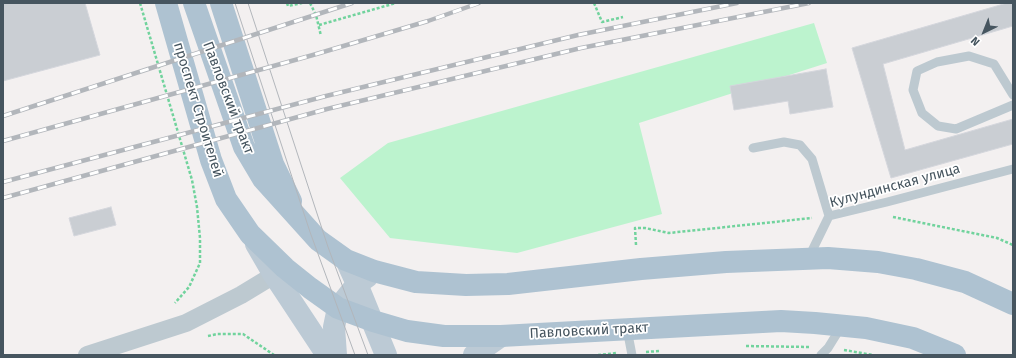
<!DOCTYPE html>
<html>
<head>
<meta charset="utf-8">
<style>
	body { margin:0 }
	#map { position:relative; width:1016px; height:358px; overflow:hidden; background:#f3f0f0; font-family:"Fira Sans",sans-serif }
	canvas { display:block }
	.frame { position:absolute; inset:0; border:4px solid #46555f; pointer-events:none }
	.north { position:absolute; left:964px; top:12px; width:40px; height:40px; -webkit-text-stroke:3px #fff; paint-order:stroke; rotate:223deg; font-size:11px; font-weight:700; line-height:16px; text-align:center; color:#46555f }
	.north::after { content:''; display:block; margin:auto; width:14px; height:18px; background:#46555f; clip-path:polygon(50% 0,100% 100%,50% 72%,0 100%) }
</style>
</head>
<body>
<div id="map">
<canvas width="1016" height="358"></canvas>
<div class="frame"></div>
<div class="north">N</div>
</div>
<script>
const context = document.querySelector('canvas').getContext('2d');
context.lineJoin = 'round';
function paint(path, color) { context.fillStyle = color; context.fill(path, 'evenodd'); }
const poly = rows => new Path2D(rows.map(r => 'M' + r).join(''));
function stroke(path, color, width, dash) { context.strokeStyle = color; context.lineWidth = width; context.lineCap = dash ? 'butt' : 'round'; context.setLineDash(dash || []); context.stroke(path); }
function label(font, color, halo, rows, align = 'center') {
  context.font = font + ' "Fira Sans",sans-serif'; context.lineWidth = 3.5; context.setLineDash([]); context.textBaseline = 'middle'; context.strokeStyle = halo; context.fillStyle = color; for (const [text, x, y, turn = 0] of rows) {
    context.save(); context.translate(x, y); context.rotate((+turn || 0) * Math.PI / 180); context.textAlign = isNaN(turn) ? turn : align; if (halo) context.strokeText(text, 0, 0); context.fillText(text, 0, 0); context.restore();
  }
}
paint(poly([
	[814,23,827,63,639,123,662,214,517,253,390,238,340,178,388,143]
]), '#bcf3ce');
const building = poly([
	[3,3,85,3,100,55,3,81,3,3],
	[1007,3,1013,3,1013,26,883,64,905,150,1013,119,1013,144,891,178,852,48,1007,3],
	[826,69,833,107,790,114,788,101,734,110,730,86,826,69],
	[111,207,116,225,74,236,69,218,111,207]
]);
paint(building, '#caced3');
stroke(building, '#d4d6dc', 1);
stroke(poly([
	[140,3,192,180,197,207,200,238,200,263,189,287,175,303],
	[287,3,288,6,302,3],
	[310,3,316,15,321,36],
	[594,3,602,22,623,17],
	[319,25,396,3],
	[893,217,997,238,1013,245],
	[636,245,635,228,645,228,669,233,812,218],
	[208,336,217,334,243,334,274,355],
	[746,346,809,347],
	[844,350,873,355],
	[646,352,659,351],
	[598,355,617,353]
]), '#71d39d', 2.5, [3, 2]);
stroke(poly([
	[1013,95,994,64,969,56,937,62,917,71,913,90,922,113,938,126,956,129,1013,105],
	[753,148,784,142,800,145,812,159,829,216],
	[809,257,829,216,887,202,1013,169],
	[627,329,632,355],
	[821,355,828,348,841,327]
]), '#bdc9d0', 9);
stroke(poly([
	[87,355,186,323,241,295,274,275]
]), '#bdc9d0', 18);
stroke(poly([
	[256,244,274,275,327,355],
	[346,260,357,284,386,355],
	[336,355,334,327,338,308,357,284,367,277],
	[474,355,501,336]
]), '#bccad5', 22);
stroke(poly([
	[166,3,211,160,226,199,250,234,285,268,310,288,338,308,373,321,407,331,444,336,501,336,781,321,815,323,866,328,913,338,955,355],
	[194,3,244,147,263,179,318,240,346,260,374,271,416,282,466,285,508,284,641,269,726,262,828,258,878,262,916,269,965,282,1013,304],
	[221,3,273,164,291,201]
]), '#aec2d1', 22);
stroke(poly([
	[235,3,310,232,355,355],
	[248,3,328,247,368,355]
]), '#b2b6bb', 1);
const rail = poly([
	[3,116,352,3],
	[3,141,313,55,428,21,479,3],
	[3,182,326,96,578,35,737,3],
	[3,198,327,109,581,48,809,3]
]);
stroke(rail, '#b2b6bb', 4.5);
stroke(rail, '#fff', 3, [9]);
label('14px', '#46555f', '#fff', [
	["Павловский тракт",228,98,69],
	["проспект Строителей",198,110,73],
	["Кулундинская улица",895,186,-15],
	["Павловский тракт",589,331,-3]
]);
</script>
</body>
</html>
